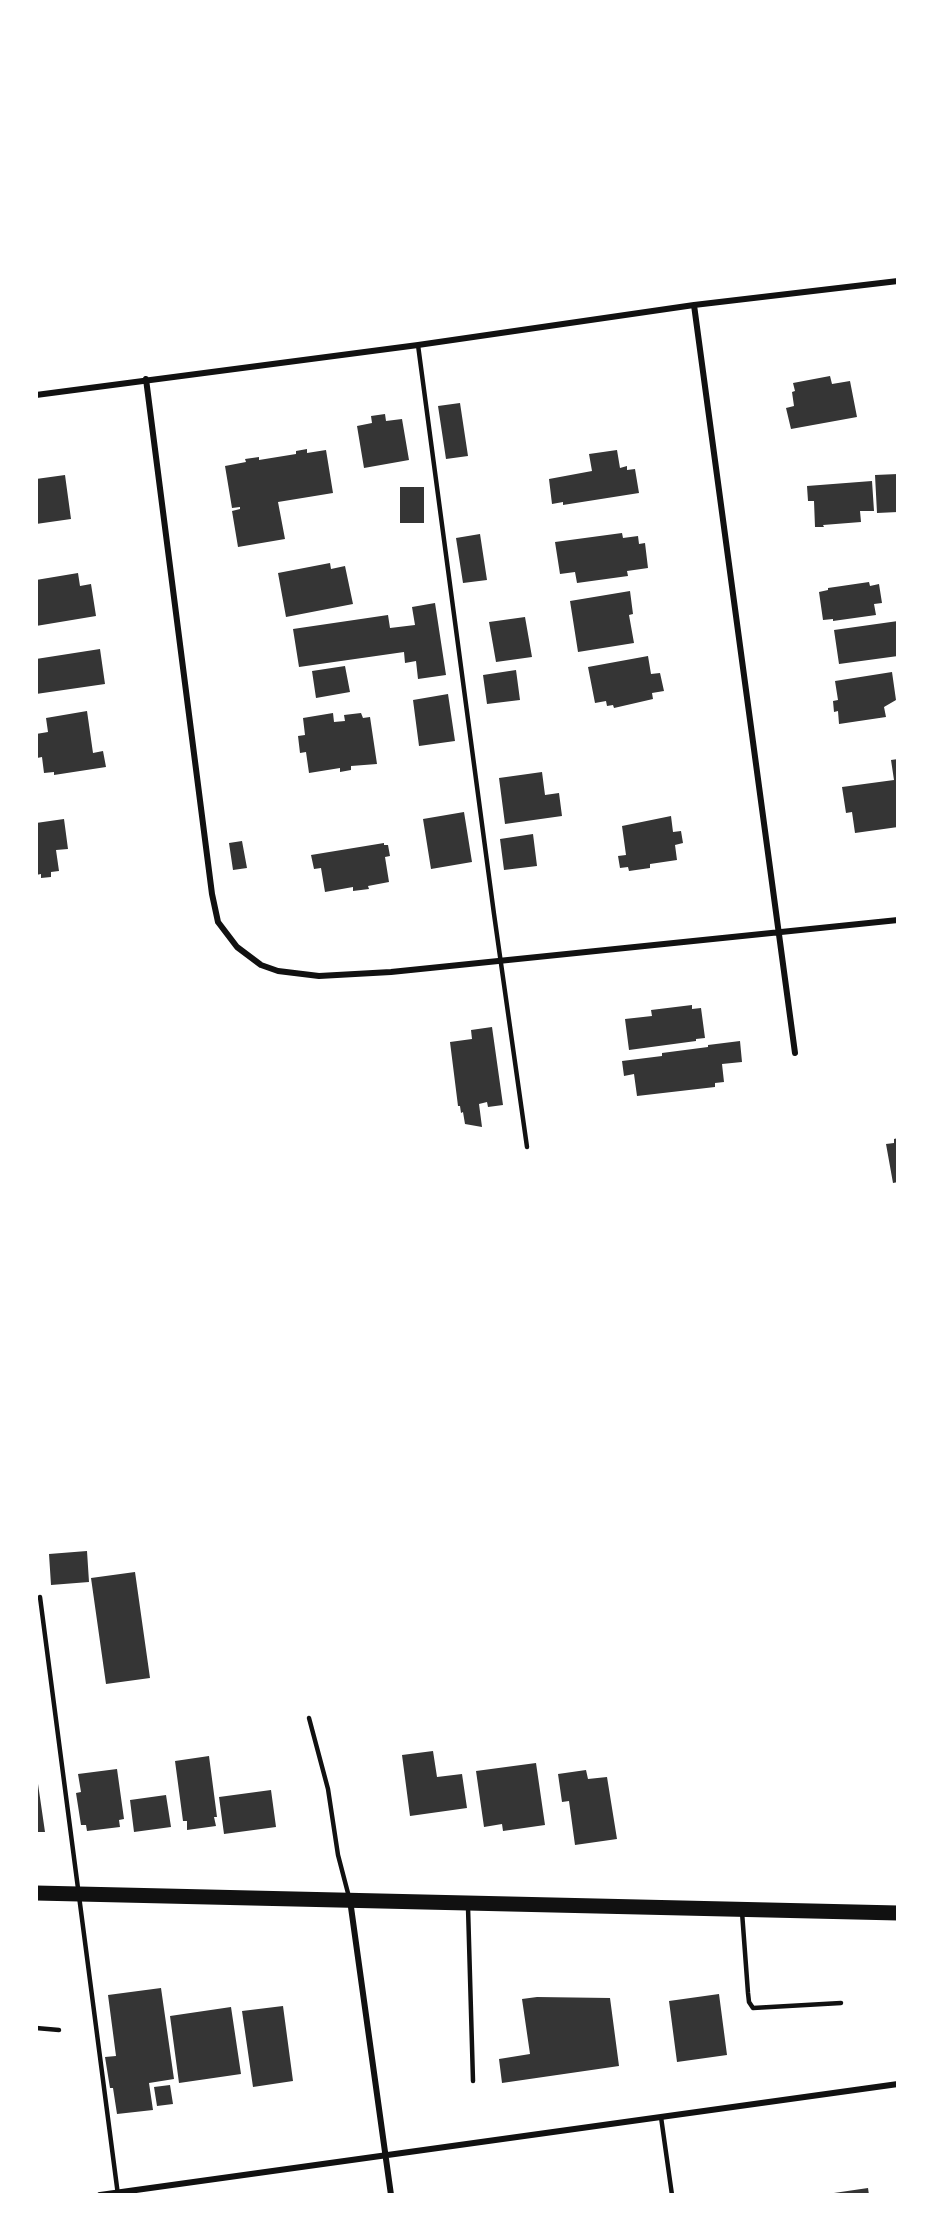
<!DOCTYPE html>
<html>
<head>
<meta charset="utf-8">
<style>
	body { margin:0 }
	#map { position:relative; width:934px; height:2231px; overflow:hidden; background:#fff; font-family:Barlow,sans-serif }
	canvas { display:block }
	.frame { position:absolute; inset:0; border:38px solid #fff; pointer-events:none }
</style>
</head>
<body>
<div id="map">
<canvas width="934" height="2231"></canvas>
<div class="frame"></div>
</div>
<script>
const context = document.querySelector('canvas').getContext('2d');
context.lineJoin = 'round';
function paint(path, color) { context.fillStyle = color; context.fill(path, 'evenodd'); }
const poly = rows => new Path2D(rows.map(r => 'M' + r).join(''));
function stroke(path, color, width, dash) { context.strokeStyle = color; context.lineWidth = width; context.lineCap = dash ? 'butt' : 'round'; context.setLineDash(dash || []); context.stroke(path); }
paint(poly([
	[830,376,832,384,850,381,857,417,791,429,786,408,794,406,792,392,795,391,793,383],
	[460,403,468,456,446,459,438,406],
	[385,414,386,421,402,419,409,460,364,468,357,426,372,423,371,416],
	[307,449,307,453,326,450,333,493,278,502,285,539,238,547,232,511,240,509,240,507,232,508,225,466,246,462,245,459,259,457,259,460,296,454,296,451],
	[617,450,620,468,627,466,627,470,635,469,639,493,563,505,563,502,552,504,549,479,592,471,589,454],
	[898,474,898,512,877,513,875,475],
	[65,475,71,519,36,524,36,479],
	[872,481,874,511,860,511,861,522,823,525,824,527,815,527,814,501,808,501,807,486],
	[400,487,424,487,424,523,400,523],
	[622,533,623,538,638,536,639,544,645,543,648,568,627,571,628,576,577,583,575,572,560,574,555,542],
	[480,534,487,580,463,583,456,538],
	[330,563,331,569,345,566,353,604,286,617,278,573],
	[78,573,80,586,91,584,96,616,36,626,36,580],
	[869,582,870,586,879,584,882,603,874,604,876,615,833,621,833,619,823,620,819,592,828,590,828,588],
	[630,591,633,614,629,615,634,643,578,652,570,601],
	[435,603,446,675,418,679,416,661,405,663,404,652,299,667,293,629,388,615,390,628,415,625,412,607],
	[525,617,532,657,496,662,489,622],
	[898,621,898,656,839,664,834,630],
	[100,649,105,684,36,694,36,659],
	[648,656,651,674,660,673,664,691,652,693,653,699,614,708,613,705,607,706,606,701,595,703,588,667],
	[345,666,350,692,316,698,312,671],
	[516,670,520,700,487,704,483,675],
	[892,672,896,700,884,707,886,717,839,724,838,711,834,712,833,701,838,700,835,681],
	[448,694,455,741,419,746,413,700],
	[87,711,93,753,103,751,106,767,54,775,54,772,44,773,42,757,37,758,36,734,48,732,46,718],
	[333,713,334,722,345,721,344,715,361,713,363,718,370,717,377,764,351,766,351,770,340,772,340,768,309,773,306,752,300,753,298,736,305,735,303,718],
	[898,759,898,827,855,833,852,812,846,813,842,787,894,780,891,760],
	[542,772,545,795,559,793,562,816,505,824,499,778],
	[464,812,472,862,431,869,423,819],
	[671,816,673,832,681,831,683,843,675,845,677,860,650,864,650,868,629,871,628,867,620,868,618,856,626,855,622,826],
	[64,819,68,849,56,850,59,871,51,872,51,877,41,878,41,874,36,875,36,823],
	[533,834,537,866,504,870,500,839],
	[242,841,247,868,233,870,229,843],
	[384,843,384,845,388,845,390,856,385,857,389,882,368,886,369,889,353,891,353,887,325,892,321,868,314,869,311,855],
	[692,1005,692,1009,701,1008,705,1038,696,1039,696,1041,629,1050,625,1019,652,1016,651,1010],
	[492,1027,503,1105,488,1107,487,1102,479,1104,482,1127,465,1124,463,1112,461,1113,460,1106,458,1106,450,1042,472,1039,471,1030],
	[740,1041,742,1062,722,1064,724,1082,715,1083,715,1087,637,1096,634,1074,624,1076,622,1061,662,1056,662,1053,708,1047,708,1045],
	[898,1138,898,1182,893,1183,886,1144,894,1143,894,1139],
	[87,1551,89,1582,51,1585,49,1554],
	[135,1572,150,1678,106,1684,91,1578],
	[433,1751,437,1777,462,1774,467,1808,410,1816,402,1755],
	[209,1756,217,1817,214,1817,216,1826,187,1830,187,1821,183,1821,175,1761],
	[536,1763,545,1825,503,1831,502,1824,484,1827,476,1771],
	[117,1769,124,1819,119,1820,120,1827,87,1831,86,1825,81,1825,76,1793,81,1792,78,1774],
	[586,1770,588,1779,607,1777,617,1839,575,1845,569,1801,562,1802,558,1774],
	[36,1777,37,1777,45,1832,36,1832],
	[271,1790,276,1827,224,1834,219,1797],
	[166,1795,171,1827,134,1832,130,1800],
	[161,1988,174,2079,149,2083,153,2110,117,2114,113,2088,110,2088,105,2057,116,2056,108,1995],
	[719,1994,727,2055,677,2062,669,2001],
	[537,1997,610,1998,619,2066,502,2083,499,2059,530,2054,522,1999],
	[283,2006,293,2081,253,2087,242,2011],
	[231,2007,241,2074,179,2083,170,2016],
	[170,2085,173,2104,157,2106,154,2087],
	[868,2188,869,2195,827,2195,827,2194]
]), '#353535');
stroke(poly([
	[418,345,494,914,527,1147],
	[40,1597,118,2195],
	[309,1718,328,1789,338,1855,349,1897],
	[468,1907,473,2081],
	[742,1912,748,1993,749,2002,753,2008,841,2003],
	[36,2028,59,2030],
	[661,2117,672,2195]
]), '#111', 4.5);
stroke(poly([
	[694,305,795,1053],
	[146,379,212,894,218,922,237,947,261,965,278,971,319,976,391,972,898,920],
	[36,395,418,345,694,305,898,281],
	[350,1900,391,2195],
	[100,2195,898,2084]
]), '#111', 6);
stroke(poly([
	[36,1893,898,1913]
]), '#111', 15);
</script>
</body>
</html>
